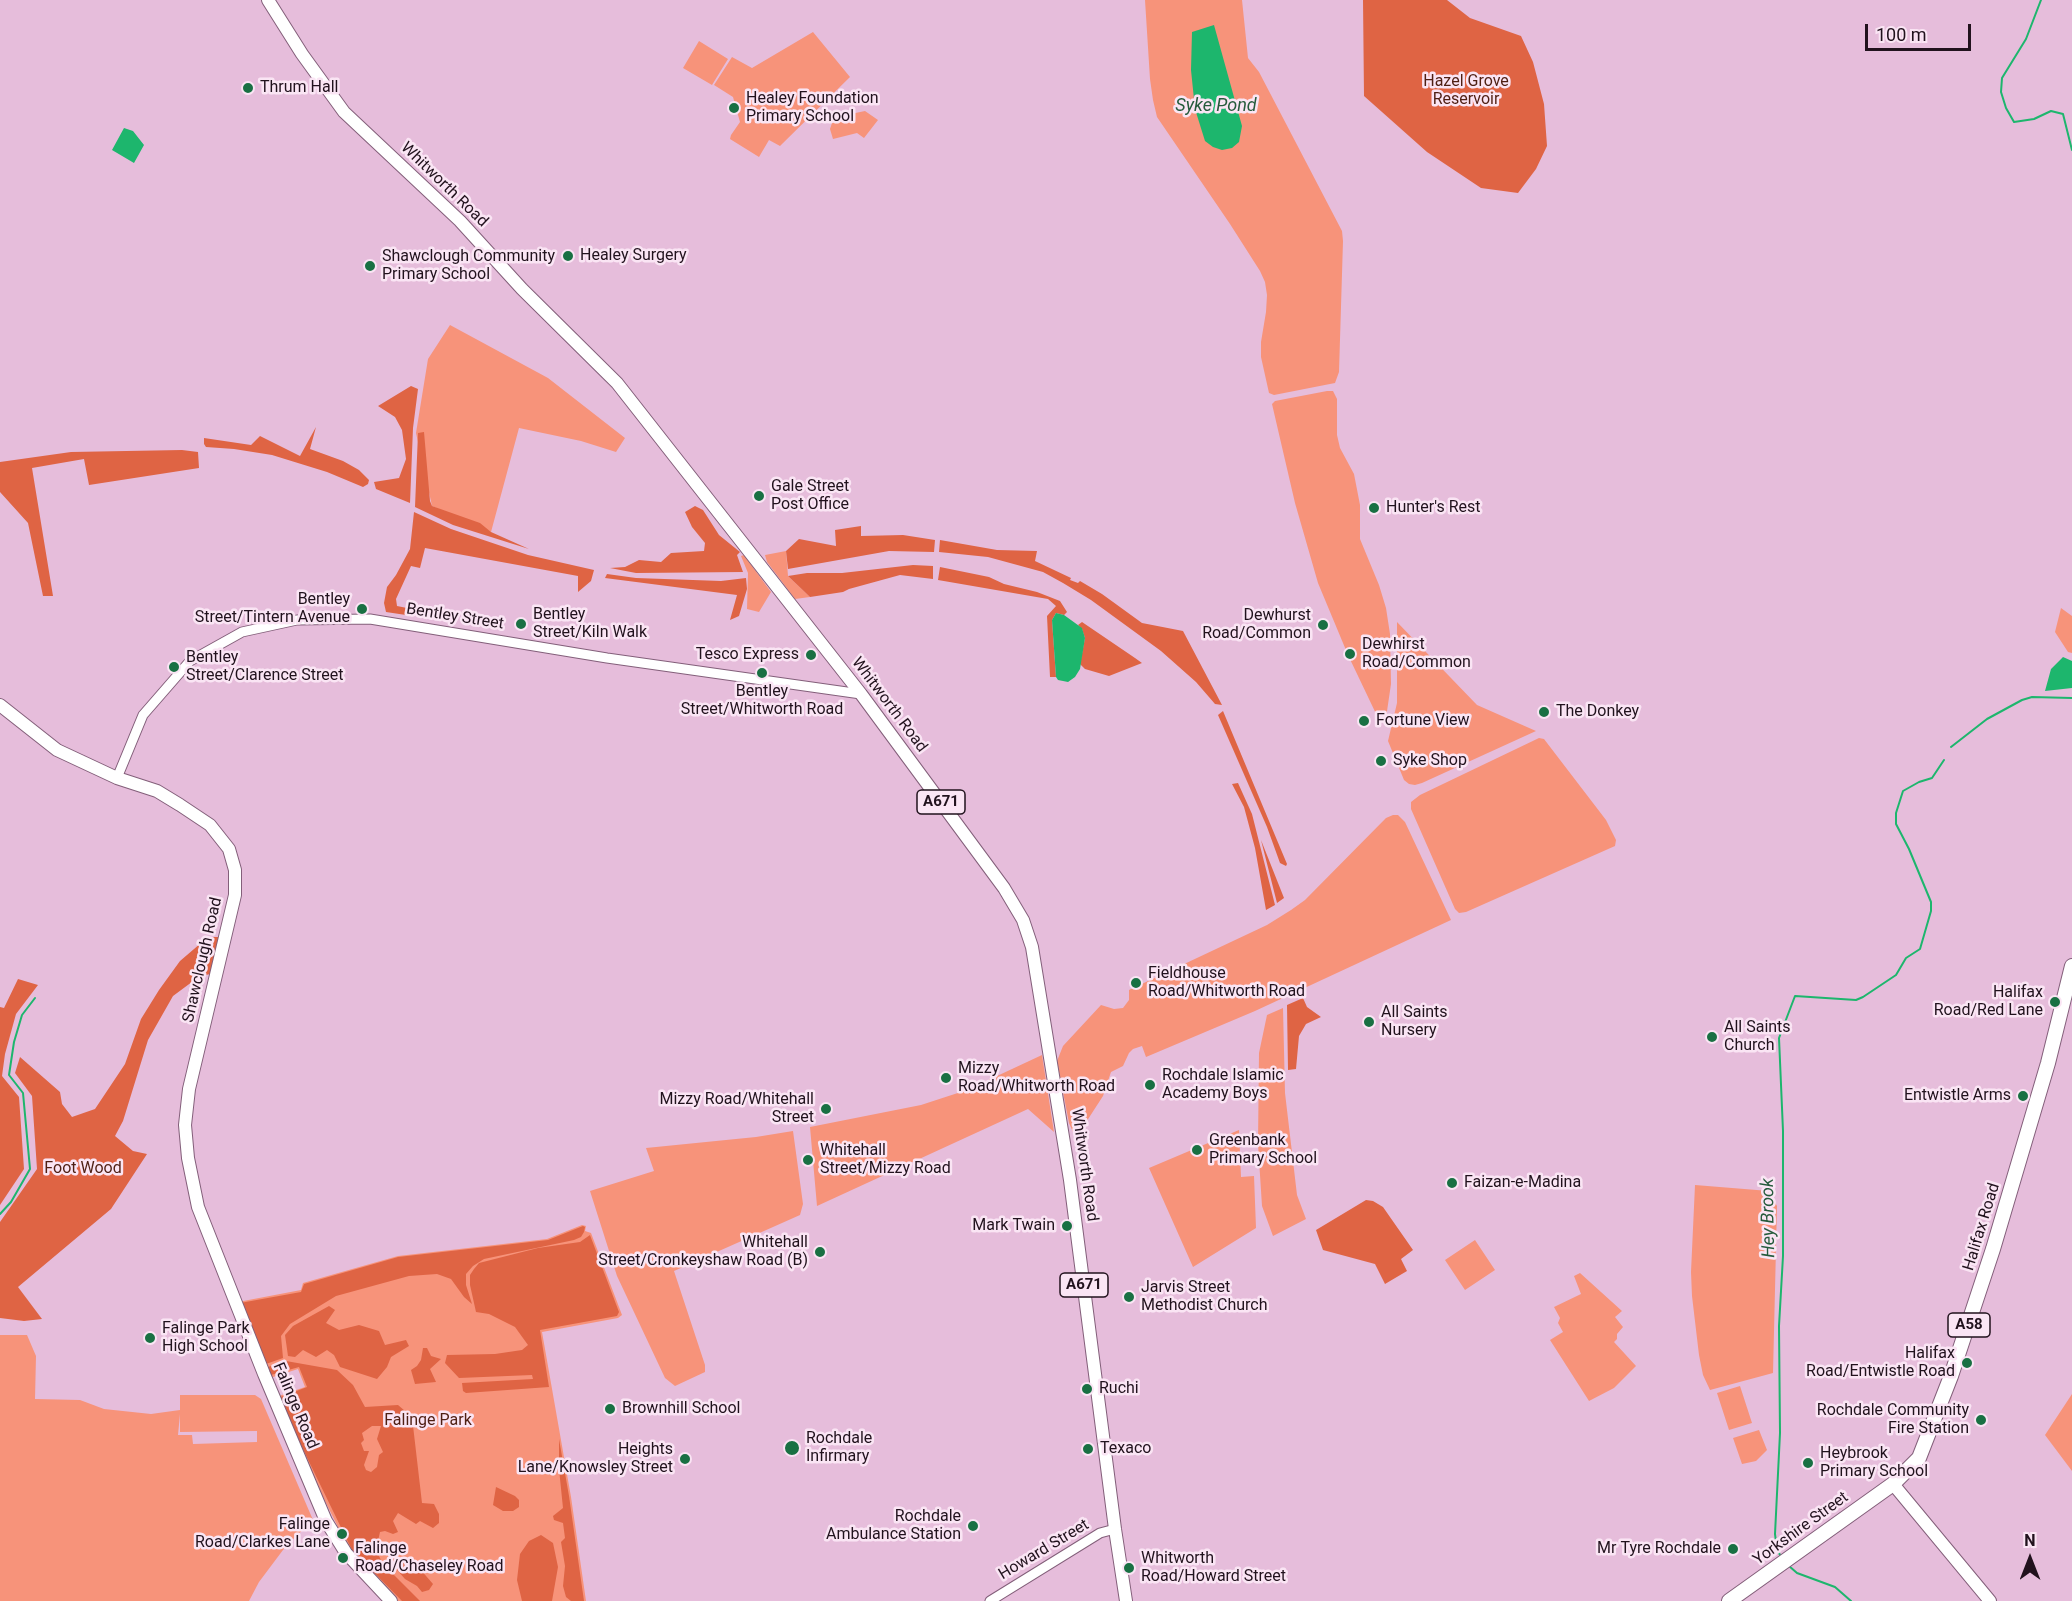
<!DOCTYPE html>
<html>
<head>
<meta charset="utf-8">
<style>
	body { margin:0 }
	#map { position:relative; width:2072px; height:1601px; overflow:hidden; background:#e6bddb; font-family:Roboto,sans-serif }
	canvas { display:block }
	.north { position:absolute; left:2000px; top:1529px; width:60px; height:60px; -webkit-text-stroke:4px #fae5f4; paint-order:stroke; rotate:0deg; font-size:16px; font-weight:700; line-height:24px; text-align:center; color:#21121d }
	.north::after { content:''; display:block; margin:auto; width:21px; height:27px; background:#21121d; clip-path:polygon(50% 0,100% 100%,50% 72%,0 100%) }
	.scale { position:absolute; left:1865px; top:24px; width:106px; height:27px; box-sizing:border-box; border:3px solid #21121d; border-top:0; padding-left:8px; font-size:18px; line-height:21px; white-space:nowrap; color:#21121d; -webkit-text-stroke:4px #fae5f4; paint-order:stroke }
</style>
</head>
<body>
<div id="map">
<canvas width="2072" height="1601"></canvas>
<div class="north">N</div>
<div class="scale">100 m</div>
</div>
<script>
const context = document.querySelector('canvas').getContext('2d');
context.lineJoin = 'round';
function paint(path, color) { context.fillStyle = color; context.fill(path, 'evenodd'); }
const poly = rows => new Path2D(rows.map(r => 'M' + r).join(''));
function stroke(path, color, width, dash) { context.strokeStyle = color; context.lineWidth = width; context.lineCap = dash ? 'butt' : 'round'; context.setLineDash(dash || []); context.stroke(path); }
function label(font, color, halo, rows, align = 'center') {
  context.font = font + ' Roboto,sans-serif'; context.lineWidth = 5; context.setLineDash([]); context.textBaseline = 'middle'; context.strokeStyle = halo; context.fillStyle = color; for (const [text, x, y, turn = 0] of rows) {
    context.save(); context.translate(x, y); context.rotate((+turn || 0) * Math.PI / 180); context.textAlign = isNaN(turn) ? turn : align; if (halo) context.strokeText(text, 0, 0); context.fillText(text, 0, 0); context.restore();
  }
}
paint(poly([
	[1145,0,1242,0,1248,58,1259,72,1342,231,1343,241,1339,372,1335,383,1274,395,1269,393,1261,357,1261,342,1266,312,1267,295,1265,282,1260,271,1230,224,1157,117,1153,100,1150,79],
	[813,32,850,77,780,146,769,140,759,157,730,139,731,135,740,122,733,97,714,85,732,57,752,68],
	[699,41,728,59,712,85,683,68],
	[865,111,878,120,864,138,857,133,833,139,830,129,832,123,841,116],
	[450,325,548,378,625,438,616,452,581,441,519,428,491,532,432,506,416,433,428,359],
	[1327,391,1333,391,1337,399,1337,435,1340,448,1354,474,1360,505,1360,539,1379,585,1386,608,1390,634,1391,684,1386,718,1382,721,1379,720,1348,655,1318,583,1295,503,1272,404,1275,401],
	[786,551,788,576,810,597,795,599,767,562,765,555],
	[744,555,771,592,759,612,747,609,748,573,741,556],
	[2061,608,2072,616,2072,653,2068,652,2055,632],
	[1397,622,1477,705,1536,731,1422,783,1415,785,1409,784,1404,780,1388,741,1397,703],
	[1539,738,1544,739,1606,820,1616,840,1615,846,1466,912,1459,913,1455,909,1411,809,1411,802,1420,795],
	[1393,815,1398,815,1405,822,1451,920,1255,1011,1146,1057,1142,1046,1133,1049,1129,1053,1123,1066,1111,1072,1103,1096,1081,1130,1077,1134,1073,1132,1069,1123,1057,1061,1063,1046,1101,1005,1114,1009,1123,1008,1129,1000,1129,990,1267,925,1291,910,1305,900,1386,818],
	[1283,1008,1285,1093,1297,1195,1306,1219,1273,1236,1262,1206,1258,1144,1259,1053,1267,1015],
	[1042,1055,1054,1132,1028,1109,817,1206,810,1127,921,1105,967,1090],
	[1239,1130,1241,1177,1254,1176,1256,1228,1193,1267,1149,1168],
	[793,1131,803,1204,800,1215,674,1271,705,1365,705,1372,675,1386,665,1378,617,1276,590,1191,654,1171,646,1148,756,1137],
	[1695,1185,1769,1191,1777,1206,1773,1373,1710,1390,1703,1375,1699,1355,1692,1296,1691,1272],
	[582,1225,586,1226,585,1231,591,1233,622,1315,618,1318,542,1332,571,1497,586,1601,398,1601,350,1551,291,1433,276,1397,305,1387,298,1369,270,1378,238,1302,301,1290,303,1283,398,1256,547,1239],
	[1475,1240,1495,1270,1465,1290,1445,1260],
	[1580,1273,1622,1311,1615,1317,1623,1327,1617,1334,1617,1339,1614,1342,1636,1366,1614,1388,1589,1401,1550,1340,1563,1332,1558,1323,1560,1318,1554,1307,1581,1294,1574,1276],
	[0,1335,27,1335,36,1356,35,1399,80,1400,104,1409,151,1414,180,1410,180,1395,255,1395,261,1399,313,1520,286,1546,259,1582,249,1601,0,1601],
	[180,1414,180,1432,257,1431,257,1442,193,1444,192,1435,178,1435],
	[1740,1386,1752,1423,1729,1430,1717,1393],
	[2072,1394,2072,1471,2045,1435],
	[1759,1430,1767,1450,1756,1461,1742,1464,1733,1438]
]), '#f7937a');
paint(poly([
	[1363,0,1447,0,1470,18,1521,36,1533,62,1544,104,1547,146,1536,169,1518,193,1481,188,1427,152,1364,96],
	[411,386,418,389,413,428,410,503,376,489,374,482,399,478,406,459,402,430,395,417,378,406],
	[316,427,310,449,343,461,359,470,369,480,368,484,363,487,327,472,272,455,234,449,206,447,204,444,204,438,251,445,260,436,300,456],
	[424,432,430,501,432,506,480,523,491,532,529,549,453,525,415,507,418,433],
	[182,450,198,452,199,468,89,485,84,459,32,468,53,596,43,596,28,523,0,492,0,462,71,452],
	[695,506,703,510,719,535,740,552,737,555,743,572,636,573,610,568,625,567,639,560,661,562,671,553,704,551,705,543,692,527,685,512],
	[414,512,451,529,528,555,594,570,591,581,578,592,578,576,425,548,420,568,411,566,396,599,397,606,407,608,406,615,386,612,384,603,387,587,396,575,410,549],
	[861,526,861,536,903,535,935,540,934,552,889,551,788,569,786,551,799,539,836,546,835,530],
	[940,540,997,550,1037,551,1035,561,1071,578,1070,580,1078,583,1080,581,1102,594,1142,623,1183,631,1222,705,1215,704,1196,682,1161,651,1091,600,1063,583,1043,572,988,557,939,552],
	[913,565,933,566,933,579,900,575,849,589,843,592,810,597,788,576,807,573,842,573],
	[940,567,989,577,1004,584,1037,592,1060,601,1067,612,1064,615,1056,613,1052,620,1056,677,1050,677,1047,616,1056,606,1048,599,938,580],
	[607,574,636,578,721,581,746,578,747,589,739,616,730,620,737,595,605,578],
	[1082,622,1135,658,1142,663,1109,676,1085,669,1080,664,1085,638,1082,629,1078,625],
	[1223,711,1287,864,1286,866,1280,863,1267,827,1218,715],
	[1238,783,1252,814,1275,905,1266,910,1255,848,1244,807,1232,784],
	[1261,840,1284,898,1277,903],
	[208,937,220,937,211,974,200,976,173,996,148,1040,123,1121,115,1136,133,1151,147,1154,111,1209,18,1287,42,1319,24,1321,0,1318,0,1222,37,1169,32,1096,15,1073,20,1057,60,1092,62,1104,72,1117,95,1109,125,1064,141,1019,159,990,180,961],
	[18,979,38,985,16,1014,5,1054,2,1076,19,1097,24,1169,0,1205,0,1007,4,1008],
	[1303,998,1307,1007,1321,1017,1306,1024,1299,1036,1296,1069,1288,1070,1287,1005],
	[1366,1200,1373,1201,1383,1207,1413,1250,1401,1259,1407,1271,1385,1284,1375,1264,1323,1250,1316,1230],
	[583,1226,585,1227,584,1232,581,1237,574,1240,484,1259,473,1266,466,1274,466,1285,472,1304,464,1297,451,1279,437,1274,409,1276,336,1296,290,1324,281,1336,283,1358,266,1364,240,1303,301,1292,304,1284,398,1257,548,1240],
	[590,1235,619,1312,617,1316,540,1330,549,1387,466,1393,463,1391,462,1383,533,1379,532,1375,459,1378,445,1363,447,1355,495,1354,522,1350,528,1345,515,1327,489,1314,476,1312,470,1285,470,1275,474,1269,479,1263,538,1248,580,1242],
	[329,1306,335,1310,326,1323,339,1330,359,1325,379,1331,385,1345,406,1340,409,1346,391,1357,387,1367,377,1379,340,1367,334,1355,327,1350,316,1357,303,1350,295,1357,288,1356,285,1335,293,1326],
	[423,1348,427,1348,431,1356,441,1359,430,1369,436,1382,415,1384,411,1370,417,1366,421,1360],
	[286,1361,337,1370,353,1385,365,1407,398,1405,412,1417,422,1503,434,1504,439,1514,439,1523,433,1528,420,1521,416,1524,398,1513,393,1521,398,1532,393,1534,385,1531,380,1532,376,1550,383,1564,420,1601,402,1601,352,1550,278,1398,307,1387,299,1367,271,1375,268,1367],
	[372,1426,381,1426,377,1439,383,1452,379,1455,377,1467,371,1472,366,1470,364,1465,369,1451,364,1451,361,1443,364,1440,362,1433],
	[559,1439,569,1496,584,1601,571,1601,566,1597,563,1586,565,1566,561,1542,565,1538,563,1523,554,1520,553,1516,563,1508,559,1469],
	[496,1487,515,1496,519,1500,519,1507,513,1511,503,1511,493,1505],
	[541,1535,553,1543,558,1567,552,1601,522,1601,517,1580,520,1554,529,1541],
	[396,1561,406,1561,420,1569,433,1584,429,1590,422,1592,417,1586,405,1579,397,1570]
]), '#df6444');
paint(poly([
	[1214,25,1242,126,1239,142,1232,148,1222,150,1213,147,1205,141,1195,109,1191,70,1192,32],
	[124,128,133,131,144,145,134,163,112,150],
	[1056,613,1064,615,1082,628,1085,638,1080,669,1075,677,1068,682,1058,680,1056,677,1052,620],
	[2063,657,2072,661,2072,688,2045,691,2051,669]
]), '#1db66d');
stroke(poly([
	[2041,0,2026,39,2002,78,2001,92,2006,108,2014,122,2034,119,2051,111,2063,114,2072,150],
	[1951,747,1987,719,2022,700,2032,697,2072,698],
	[0,1214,11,1202,30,1169,23,1093,9,1075,14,1042,22,1015,35,998],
	[1781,1557,1777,1549,1775,1534,1780,1433,1779,1326,1783,1256,1783,1131,1779,1038,1795,996,1856,1000,1863,997,1896,975,1906,958,1920,949,1931,911,1931,902,1909,849,1896,824,1896,813,1903,791,1919,782,1932,778,1944,760],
	[1789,1566,1797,1573,1835,1587,1851,1601]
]), '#1db66d', 2);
const minor = poly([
	[117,778,143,715,190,661,242,632,297,620,370,619,607,658,861,694],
	[990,1601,1100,1533,1115,1529]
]);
const major = poly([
	[268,0,302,54,344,112,460,221,522,289,617,383,861,694,1004,888,1023,920,1032,947,1070,1180,1115,1529,1126,1601],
	[0,705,57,750,117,778,157,791,180,805,210,825,229,849,235,870,235,895,189,1089,185,1125,188,1158,198,1207,264,1374,326,1521,346,1553,391,1601],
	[1893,1484,1990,1601]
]);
const highway = poly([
	[1729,1601,1893,1484,1919,1458,1951,1376,1993,1249,2048,1063,2072,966]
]);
stroke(minor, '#835f7a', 11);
stroke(major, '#835f7a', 14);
stroke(highway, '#835f7a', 16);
stroke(minor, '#fff', 9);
stroke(major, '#fff', 12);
stroke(highway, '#fff', 14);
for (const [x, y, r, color] of [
	[248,88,6,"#197043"],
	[734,108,6,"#197043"],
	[568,256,6,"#197043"],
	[370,266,6,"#197043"],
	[759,496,6,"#197043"],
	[1374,508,6,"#197043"],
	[362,609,6,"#197043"],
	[521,624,6,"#197043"],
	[1323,625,6,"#197043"],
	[1350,654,6,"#197043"],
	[811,655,6,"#197043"],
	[174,667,6,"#197043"],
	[762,673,6,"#197043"],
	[1544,712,6,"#197043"],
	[1364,721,6,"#197043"],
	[1381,761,6,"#197043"],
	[1136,983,6,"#197043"],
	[2055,1002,6,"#197043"],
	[1369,1022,6,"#197043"],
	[1712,1037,6,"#197043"],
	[946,1078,6,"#197043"],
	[1150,1085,6,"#197043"],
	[2023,1096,6,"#197043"],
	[826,1109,6,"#197043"],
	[1197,1150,6,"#197043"],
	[808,1160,6,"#197043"],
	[1452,1183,6,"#197043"],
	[1067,1226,6,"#197043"],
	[820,1252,6,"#197043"],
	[1129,1297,6,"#197043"],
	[150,1338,6,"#197043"],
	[1967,1363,6,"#197043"],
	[1087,1389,6,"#197043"],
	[610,1409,6,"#197043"],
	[1981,1420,6,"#197043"],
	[792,1448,8,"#197043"],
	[1088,1449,6,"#197043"],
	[685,1459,6,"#197043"],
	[1808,1463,6,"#197043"],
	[973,1526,6,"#197043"],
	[342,1534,6,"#197043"],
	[1733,1549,6,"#197043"],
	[343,1558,6,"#197043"],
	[1129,1568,6,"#197043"]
]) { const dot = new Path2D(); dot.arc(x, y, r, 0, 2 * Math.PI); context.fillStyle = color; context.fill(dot); stroke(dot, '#fae5f4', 2); }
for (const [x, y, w] of [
	[941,802,48],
	[1084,1285,48],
	[1969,1325,42]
]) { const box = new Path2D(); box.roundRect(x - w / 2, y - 12, w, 24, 4.5); context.fillStyle = '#fae5f4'; context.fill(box); stroke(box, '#21121d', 1.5); }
label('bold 15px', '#21121d', null, [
	["A671",941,802],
	["A671",1084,1285],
	["A58",1969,1325]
]);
label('16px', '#4f1f13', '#fae5f4', [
	["Hazel Grove",1466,82],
	["Reservoir",1466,100],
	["Foot Wood",83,1169],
	["Falinge Park",428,1421]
]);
label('16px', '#21121d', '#fae5f4', [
	["Thrum Hall",260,88],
	["Healey Foundation",746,99],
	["Primary School",746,117],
	["Healey Surgery",580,256],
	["Shawclough Community",382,257],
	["Primary School",382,275],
	["Gale Street",771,487],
	["Post Office",771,505],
	["Hunter's Rest",1386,508],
	["Bentley",350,600,"right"],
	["Street/Tintern Avenue",350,618,"right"],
	["Bentley",533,615],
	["Street/Kiln Walk",533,633],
	["Dewhurst",1311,616,"right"],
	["Road/Common",1311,634,"right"],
	["Dewhirst",1362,645],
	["Road/Common",1362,663],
	["Tesco Express",799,655,"right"],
	["Bentley",186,658],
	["Street/Clarence Street",186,676],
	["Bentley",762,692,"center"],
	["Street/Whitworth Road",762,710,"center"],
	["The Donkey",1556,712],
	["Fortune View",1376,721],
	["Syke Shop",1393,761],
	["Fieldhouse",1148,974],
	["Road/Whitworth Road",1148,992],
	["Halifax",2043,993,"right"],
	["Road/Red Lane",2043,1011,"right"],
	["All Saints",1381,1013],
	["Nursery",1381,1031],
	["All Saints",1724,1028],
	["Church",1724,1046],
	["Mizzy",958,1069],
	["Road/Whitworth Road",958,1087],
	["Rochdale Islamic",1162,1076],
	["Academy Boys",1162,1094],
	["Entwistle Arms",2011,1096,"right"],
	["Mizzy Road/Whitehall",814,1100,"right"],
	["Street",814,1118,"right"],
	["Greenbank",1209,1141],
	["Primary School",1209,1159],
	["Whitehall",820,1151],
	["Street/Mizzy Road",820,1169],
	["Faizan-e-Madina",1464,1183],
	["Mark Twain",1055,1226,"right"],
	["Whitehall",808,1243,"right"],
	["Street/Cronkeyshaw Road (B)",808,1261,"right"],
	["Jarvis Street",1141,1288],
	["Methodist Church",1141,1306],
	["Falinge Park",162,1329],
	["High School",162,1347],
	["Halifax",1955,1354,"right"],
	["Road/Entwistle Road",1955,1372,"right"],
	["Ruchi",1099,1389],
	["Brownhill School",622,1409],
	["Rochdale Community",1969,1411,"right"],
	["Fire Station",1969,1429,"right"],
	["Rochdale",806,1439],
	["Infirmary",806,1457],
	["Texaco",1100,1449],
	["Heights",673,1450,"right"],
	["Lane/Knowsley Street",673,1468,"right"],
	["Heybrook",1820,1454],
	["Primary School",1820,1472],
	["Rochdale",961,1517,"right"],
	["Ambulance Station",961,1535,"right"],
	["Falinge",330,1525,"right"],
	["Road/Clarkes Lane",330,1543,"right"],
	["Falinge",355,1549],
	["Road/Chaseley Road",355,1567],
	["Mr Tyre Rochdale",1721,1549,"right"],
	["Whitworth",1141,1559],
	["Road/Howard Street",1141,1577]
], 'left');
label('16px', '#21121d', '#fae5f4', [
	["Whitworth Road",444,185,44],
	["Bentley Street",455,617,9],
	["Whitworth Road",889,705,53],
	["Shawclough Road",203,960,-77],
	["Whitworth Road",1084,1165,82],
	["Halifax Road",1982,1227,-73],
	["Falinge Road",295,1406,67],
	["Yorkshire Street",1801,1529,-36],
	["Howard Street",1044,1550,-31]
]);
label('italic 18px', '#265b3c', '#fae5f4', [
	["Syke Pond",1216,106],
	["Hey Brook",1769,1218,-91]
]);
</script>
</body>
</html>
